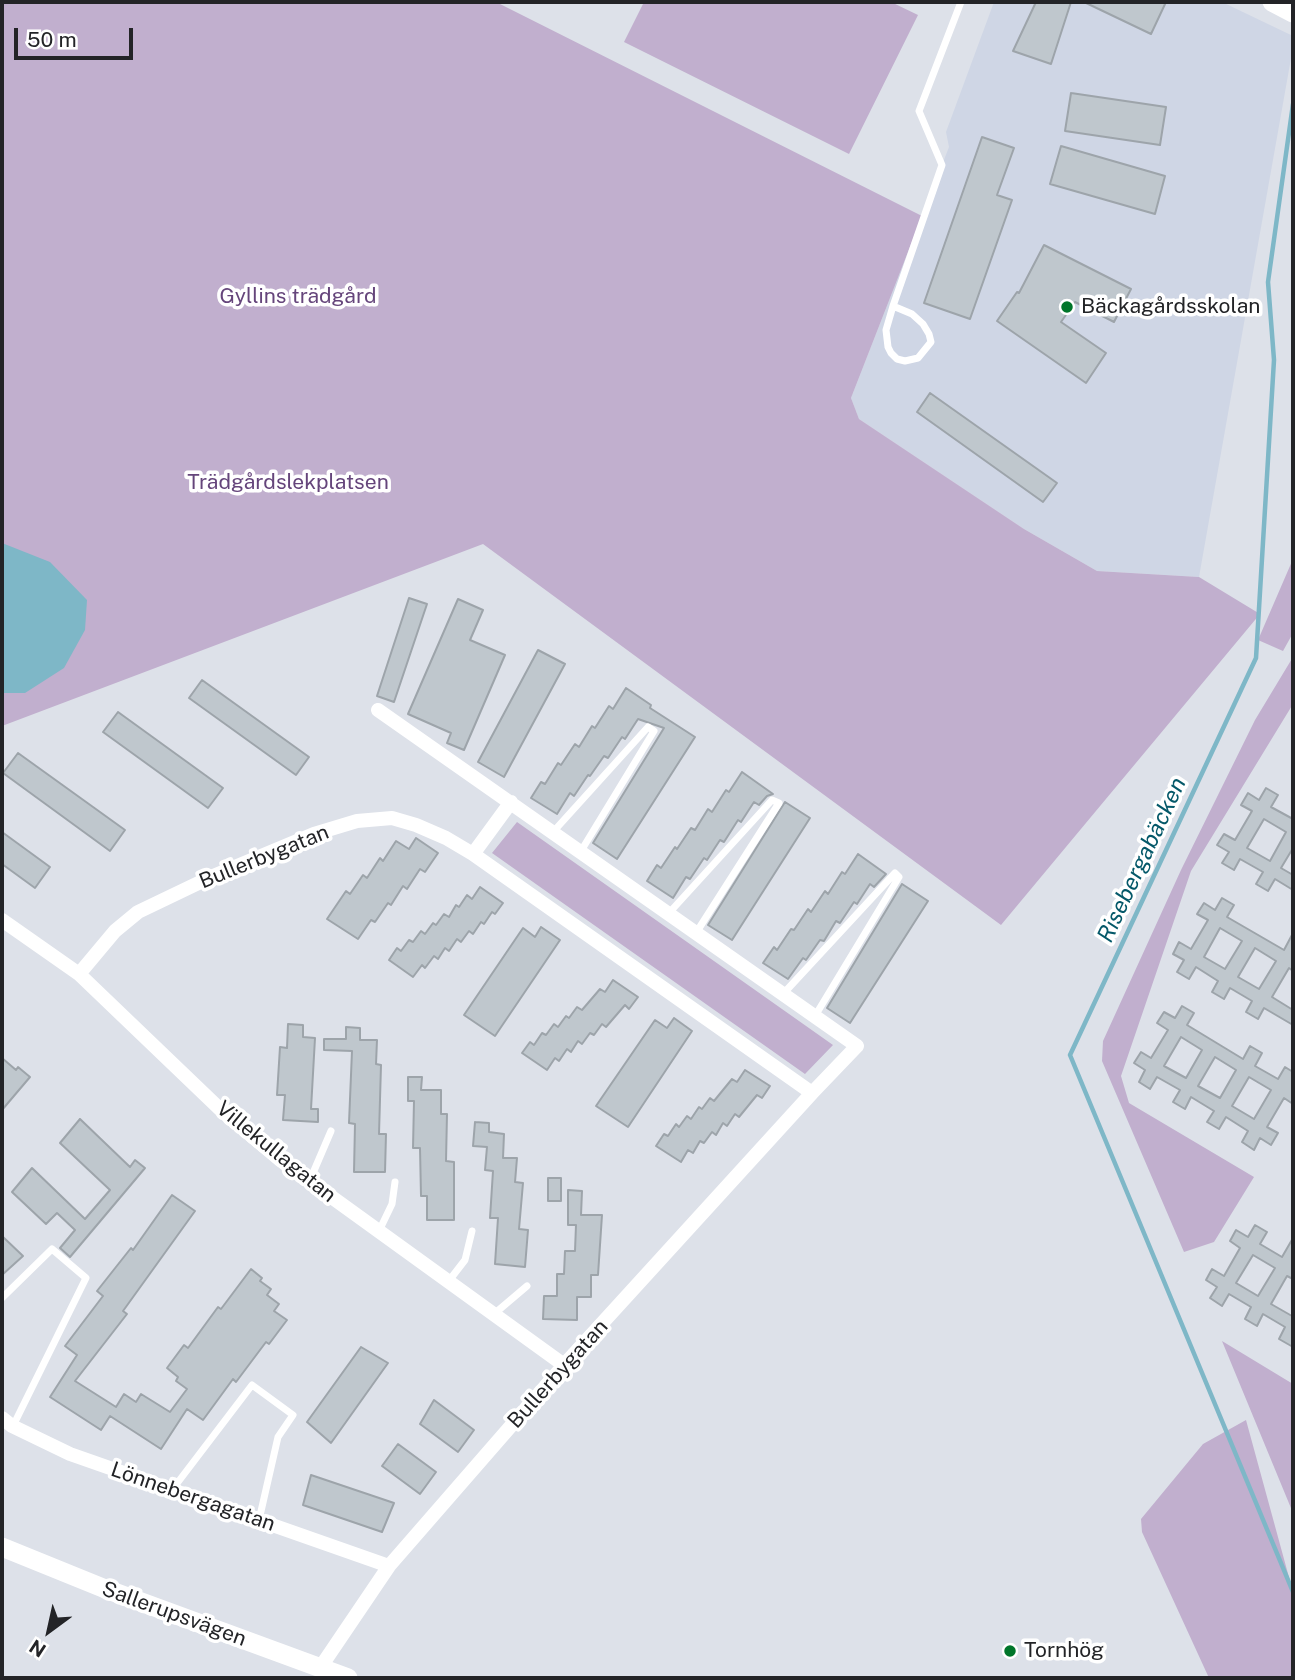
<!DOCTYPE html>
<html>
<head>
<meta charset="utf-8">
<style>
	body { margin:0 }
	#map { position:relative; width:1295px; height:1680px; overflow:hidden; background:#dde1e9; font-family:"Public Sans",sans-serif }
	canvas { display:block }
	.frame { position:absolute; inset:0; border:4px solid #232427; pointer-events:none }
	.north { position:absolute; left:14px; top:1596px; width:70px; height:70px; -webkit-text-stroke:5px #fff; paint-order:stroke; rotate:213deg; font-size:19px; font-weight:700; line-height:28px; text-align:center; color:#232427 }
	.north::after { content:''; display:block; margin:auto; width:24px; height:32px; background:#232427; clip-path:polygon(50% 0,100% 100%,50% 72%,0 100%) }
	.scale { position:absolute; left:14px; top:28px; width:119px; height:32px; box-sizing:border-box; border:4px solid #232427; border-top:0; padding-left:9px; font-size:21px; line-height:24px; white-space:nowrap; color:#232427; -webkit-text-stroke:5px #fff; paint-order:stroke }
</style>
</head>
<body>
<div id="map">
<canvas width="1295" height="1680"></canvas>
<div class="frame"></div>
<div class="north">N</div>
<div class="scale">50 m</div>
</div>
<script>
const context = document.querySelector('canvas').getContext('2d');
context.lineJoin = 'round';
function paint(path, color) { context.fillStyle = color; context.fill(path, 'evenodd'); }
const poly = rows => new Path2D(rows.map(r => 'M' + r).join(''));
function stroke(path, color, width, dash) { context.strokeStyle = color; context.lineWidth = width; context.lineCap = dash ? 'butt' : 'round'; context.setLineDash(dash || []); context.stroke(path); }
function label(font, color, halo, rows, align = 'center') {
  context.font = font + ' "Public Sans",sans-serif'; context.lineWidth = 7; context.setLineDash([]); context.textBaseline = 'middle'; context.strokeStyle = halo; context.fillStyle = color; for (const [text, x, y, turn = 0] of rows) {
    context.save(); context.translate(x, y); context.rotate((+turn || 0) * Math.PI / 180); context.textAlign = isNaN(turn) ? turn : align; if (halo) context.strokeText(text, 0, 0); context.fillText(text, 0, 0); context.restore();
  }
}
paint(poly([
	[994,2,1222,2,1293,36,1293,47,1199,577,1097,571,1024,529,859,419,851,398,949,147,946,132]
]), '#cfd6e5');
paint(poly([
	[2,2,496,2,922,216,851,398,859,419,1024,529,1097,571,1199,577,1260,614,1001,925,483,544,2,726],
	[644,2,891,2,918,15,849,154,624,42],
	[1293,559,1293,633,1283,651,1258,640],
	[1293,657,1293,704,1191,871,1121,1076,1129,1103,1254,1177,1214,1242,1184,1252,1102,1061,1103,1041,1181,870,1255,720],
	[517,822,833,1045,805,1074,492,853],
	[1222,1341,1293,1384,1293,1513],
	[1246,1420,1293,1592,1293,1678,1209,1678,1142,1532,1141,1519,1203,1444]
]), '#c1afce');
paint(poly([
	[2,543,50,562,87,600,85,630,64,668,25,693,2,693]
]), '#7eb7c7');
stroke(poly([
	[1293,104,1268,282,1274,360,1256,658,1070,1055,1293,1592]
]), '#7eb7c7', 4.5);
const building = poly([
	[1036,2,1071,2,1051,64,1013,51,1036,2],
	[1084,2,1166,2,1151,34,1084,2],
	[1071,93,1166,107,1160,145,1065,131,1071,93],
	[982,137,1014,148,997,195,1012,200,970,319,924,303,982,137],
	[1061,146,1165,176,1155,214,1050,184,1061,146],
	[1044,245,1131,289,1114,322,1075,302,1061,322,1106,353,1086,383,997,321,1017,292,1019,293,1044,245],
	[930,393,1057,483,1043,502,917,412,930,393],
	[409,598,427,604,394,702,377,696,409,598],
	[458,599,483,610,470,640,505,655,464,750,447,743,451,733,408,714,458,599],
	[538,650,565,664,504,777,478,762,538,650],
	[202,680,309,757,296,775,189,698,202,680],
	[626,688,651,705,650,708,695,737,617,859,593,843,664,728,638,719,625,739,622,737,608,758,604,756,590,776,588,775,574,796,570,793,557,814,531,798,541,782,545,784,558,763,561,765,575,744,579,747,592,726,595,728,609,706,613,709,626,688],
	[118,712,223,788,208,808,103,732,118,712],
	[18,753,125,830,110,851,3,773,18,753],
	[742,772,773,794,767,796,759,805,754,802,741,822,738,820,724,842,720,840,707,860,704,858,690,879,686,877,673,898,647,881,657,865,661,868,675,847,677,849,691,828,695,830,708,809,712,812,726,790,729,792,742,772],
	[1266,788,1278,795,1271,807,1293,819,1293,848,1281,868,1293,875,1293,890,1275,879,1268,891,1256,884,1263,872,1240,859,1234,870,1222,863,1229,852,1217,845,1224,834,1235,840,1252,811,1241,805,1248,793,1259,800,1266,788],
	[1264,819,1286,832,1270,861,1247,848,1264,819],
	[785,802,810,818,732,940,708,925,785,802],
	[2,832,50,867,35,888,2,864,2,832],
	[416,838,438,853,425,872,420,869,407,889,403,886,391,905,388,903,375,922,371,920,358,939,327,919,346,891,350,894,363,875,367,878,380,858,383,861,396,841,409,849,416,838],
	[858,854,886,874,874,887,870,884,857,904,854,902,840,923,836,921,824,941,820,940,806,960,803,958,788,979,763,963,774,947,777,950,791,929,794,930,808,909,811,912,825,891,828,894,842,872,845,874,858,854],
	[902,884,928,901,850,1023,827,1008,902,884],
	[480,887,503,903,495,914,492,912,484,924,481,922,473,934,469,931,461,942,457,939,449,951,445,948,438,959,434,956,425,968,422,965,413,977,389,960,397,948,401,951,409,940,413,942,421,931,425,934,433,923,436,925,444,914,449,917,456,905,459,907,467,895,472,899,480,887],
	[1222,898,1234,905,1227,917,1284,950,1293,933,1293,971,1289,968,1272,997,1293,1010,1293,1025,1264,1008,1258,1019,1246,1012,1252,1001,1230,988,1224,999,1212,992,1218,981,1196,967,1189,979,1177,972,1184,960,1173,954,1179,942,1191,949,1208,920,1197,914,1204,903,1215,910,1222,898],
	[1220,928,1242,941,1225,969,1204,957,1220,928],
	[1255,948,1276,961,1259,989,1238,977,1255,948],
	[541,927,560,940,495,1036,464,1015,523,928,535,937,541,927],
	[613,980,638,997,629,1009,625,1005,606,1027,602,1024,594,1035,590,1033,582,1044,578,1041,571,1052,567,1049,559,1061,555,1058,547,1070,522,1053,530,1042,534,1045,542,1033,546,1035,554,1024,558,1027,566,1016,569,1018,577,1007,582,1010,600,989,605,992,613,980],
	[1182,1006,1194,1013,1187,1025,1243,1059,1250,1046,1262,1053,1255,1066,1278,1079,1285,1067,1293,1072,1293,1104,1284,1098,1267,1127,1278,1133,1271,1145,1260,1138,1254,1150,1242,1142,1248,1131,1226,1117,1219,1129,1207,1122,1214,1111,1191,1097,1185,1109,1173,1102,1180,1090,1157,1077,1150,1089,1139,1082,1145,1070,1134,1063,1141,1052,1151,1058,1168,1030,1157,1023,1164,1012,1175,1018,1182,1006],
	[1181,1037,1202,1050,1186,1078,1164,1066,1181,1037],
	[1215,1057,1236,1070,1220,1098,1198,1086,1215,1057],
	[1249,1077,1271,1090,1254,1119,1232,1106,1249,1077],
	[674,1018,692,1031,628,1127,596,1106,655,1020,667,1028,674,1018],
	[288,1024,303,1025,303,1037,315,1038,311,1109,318,1109,318,1122,283,1120,285,1095,277,1095,280,1047,287,1048,288,1024],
	[346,1027,360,1028,360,1040,377,1040,376,1064,381,1065,379,1134,386,1134,385,1172,354,1172,355,1124,349,1123,352,1051,324,1050,324,1039,346,1039,346,1027],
	[2,1058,16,1070,18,1067,30,1077,2,1110,2,1058],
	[745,1070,770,1086,762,1098,757,1095,739,1117,735,1114,727,1126,723,1123,716,1135,712,1132,704,1143,700,1141,693,1153,688,1150,681,1162,656,1146,664,1134,668,1136,676,1124,679,1127,687,1116,691,1119,699,1107,702,1109,710,1098,714,1101,732,1079,737,1082,745,1070],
	[408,1077,422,1077,421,1090,441,1090,441,1114,447,1114,446,1161,454,1162,454,1220,427,1220,427,1196,421,1196,420,1148,413,1148,414,1101,408,1101,408,1077],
	[80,1119,130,1167,135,1160,145,1168,70,1257,60,1248,75,1230,57,1213,46,1224,12,1192,32,1168,85,1219,110,1190,60,1143,80,1119],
	[475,1122,489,1123,489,1132,504,1134,503,1158,517,1158,515,1182,523,1183,519,1229,528,1230,525,1267,495,1264,498,1218,490,1218,493,1171,485,1170,487,1147,473,1146,475,1122],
	[548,1178,561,1178,561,1201,548,1201,548,1178],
	[568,1190,582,1191,581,1215,602,1215,598,1275,591,1275,591,1297,577,1297,577,1320,543,1319,544,1296,557,1296,557,1274,564,1274,565,1251,575,1251,576,1225,568,1225,568,1190],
	[172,1195,195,1211,123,1311,127,1314,75,1381,116,1407,124,1394,136,1402,141,1394,170,1412,187,1389,176,1381,178,1377,167,1368,184,1345,188,1348,218,1307,221,1309,251,1269,262,1278,260,1281,271,1289,267,1295,279,1304,274,1311,287,1320,269,1344,266,1342,236,1382,233,1379,203,1420,187,1409,161,1449,110,1416,101,1430,50,1397,77,1355,65,1346,103,1296,97,1291,131,1248,133,1250,172,1195],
	[1255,1225,1267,1232,1260,1244,1282,1257,1293,1238,1293,1279,1287,1276,1271,1304,1292,1316,1293,1314,1293,1347,1279,1339,1285,1327,1263,1314,1257,1326,1245,1319,1251,1307,1229,1294,1222,1306,1210,1298,1217,1287,1206,1280,1212,1269,1224,1276,1240,1248,1230,1241,1236,1230,1248,1237,1255,1225],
	[1253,1255,1275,1268,1258,1296,1236,1283,1253,1255],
	[2,1236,23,1256,2,1275,2,1236],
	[361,1347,388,1363,331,1443,307,1422,361,1347],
	[434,1400,474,1430,458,1452,420,1424,434,1400],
	[398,1444,436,1472,420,1494,382,1466,398,1444],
	[311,1475,394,1503,382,1532,303,1505,311,1475]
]);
paint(building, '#bfc7cd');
stroke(building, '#9da4aa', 2);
stroke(poly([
	[893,306,912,314,923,324,929,334,931,342,918,358,905,361,897,359,891,353,888,347,886,330,893,306,942,165,919,111,961,2],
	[553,832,648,727,654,731,581,851],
	[669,913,772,800,779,803,696,933],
	[783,994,895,873,899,877,815,1016],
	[310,1180,331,1131],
	[379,1231,392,1204,395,1182],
	[448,1282,465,1260,472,1231],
	[2,1298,52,1249,86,1278,13,1426],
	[494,1314,527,1286],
	[172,1490,252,1385,293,1415,278,1437,259,1520]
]), '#fff', 7);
stroke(poly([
	[378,710,857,1046,812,1093],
	[473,854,511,802],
	[2,920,79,974,224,1113,279,1159,564,1365],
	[79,974,115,931,138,912,211,877,314,834,357,821,392,818,416,825,446,838,473,854,812,1093,564,1365,389,1566,320,1668],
	[2,1418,12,1426,70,1454,389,1566]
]), '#fff', 14);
stroke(poly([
	[1272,2,1293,13],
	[2,1547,103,1588,348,1678]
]), '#fff', 19);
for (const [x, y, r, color] of [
	[1067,307,7,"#00752a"],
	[1010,1651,7,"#00752a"]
]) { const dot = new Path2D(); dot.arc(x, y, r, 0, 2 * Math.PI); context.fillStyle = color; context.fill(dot); stroke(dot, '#fff', 2.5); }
label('21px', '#65457b', '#fff', [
	["Gyllins trädgård",298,297],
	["Trädgårdslekplatsen",288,483]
]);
label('21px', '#232427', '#fff', [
	["Bäckagårdsskolan",1081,307],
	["Tornhög",1024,1651]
], 'left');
label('21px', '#232427', '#fff', [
	["Bullerbygatan",264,857,-22],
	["Villekullagatan",276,1152,39],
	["Bullerbygatan",558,1374,-48],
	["Lönnebergagatan",193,1497,19],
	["Sallerupsvägen",174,1614,20]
]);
label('italic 23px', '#045869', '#fff', [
	["Risebergabäcken",1142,860,-65]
]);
</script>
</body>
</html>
